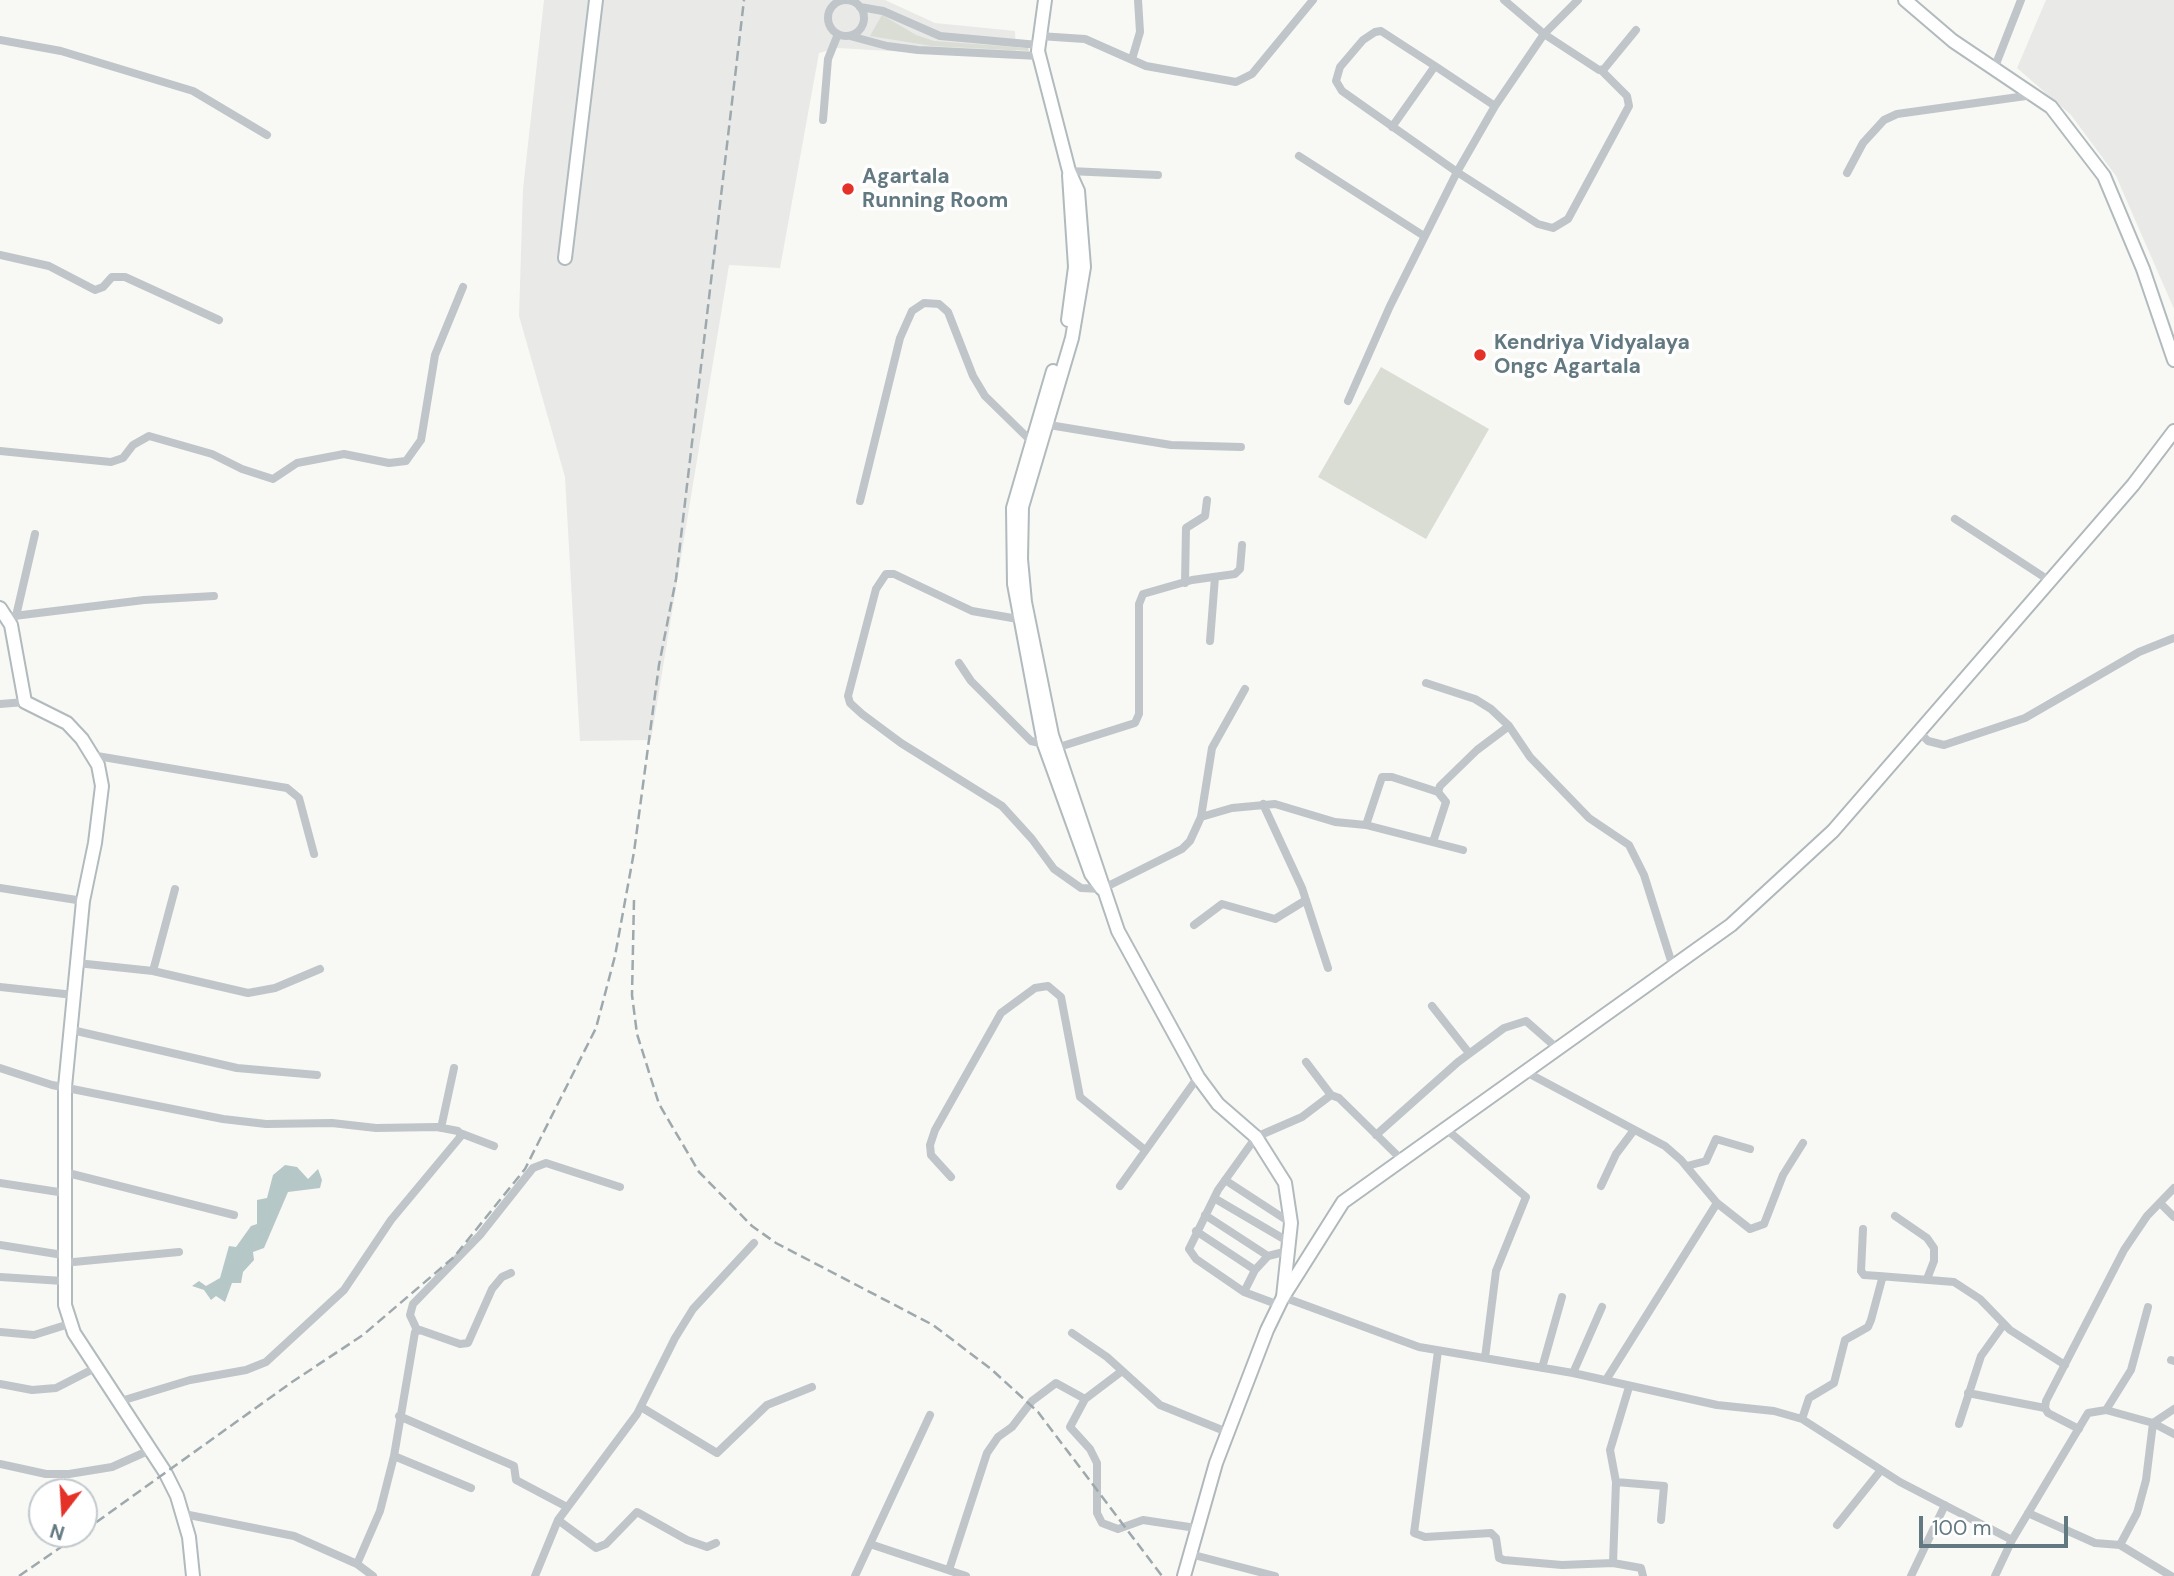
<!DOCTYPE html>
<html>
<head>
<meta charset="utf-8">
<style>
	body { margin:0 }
	#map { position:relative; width:2174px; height:1576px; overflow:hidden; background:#f8f8f5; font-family:"DM Sans",sans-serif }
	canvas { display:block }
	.north { position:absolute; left:28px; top:1478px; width:70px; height:70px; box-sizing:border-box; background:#fff; border:2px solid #c1c9cd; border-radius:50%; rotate:197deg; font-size:19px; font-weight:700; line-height:28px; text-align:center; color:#637981 }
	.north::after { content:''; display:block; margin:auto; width:24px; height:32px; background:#e53228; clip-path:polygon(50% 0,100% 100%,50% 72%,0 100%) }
	.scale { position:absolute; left:1919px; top:1516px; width:149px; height:32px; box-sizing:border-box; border:4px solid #637981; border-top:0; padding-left:9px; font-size:21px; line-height:24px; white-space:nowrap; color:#637981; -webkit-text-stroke:5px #fff; paint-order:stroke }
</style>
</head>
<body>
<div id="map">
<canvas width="2174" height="1576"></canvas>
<div class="north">N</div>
<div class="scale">100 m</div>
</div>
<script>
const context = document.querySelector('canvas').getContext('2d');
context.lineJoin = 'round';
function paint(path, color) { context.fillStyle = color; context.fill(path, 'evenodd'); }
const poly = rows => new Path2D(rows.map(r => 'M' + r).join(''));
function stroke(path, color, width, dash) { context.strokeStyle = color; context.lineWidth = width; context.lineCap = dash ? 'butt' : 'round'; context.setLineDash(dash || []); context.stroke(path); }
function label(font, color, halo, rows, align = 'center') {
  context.font = font + ' "DM Sans",sans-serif'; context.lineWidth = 7; context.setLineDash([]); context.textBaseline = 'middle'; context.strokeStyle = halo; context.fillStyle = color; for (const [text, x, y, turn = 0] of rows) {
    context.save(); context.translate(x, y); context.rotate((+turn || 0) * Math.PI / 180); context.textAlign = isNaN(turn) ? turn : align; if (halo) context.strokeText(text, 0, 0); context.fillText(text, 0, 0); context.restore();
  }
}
paint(poly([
	[544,0,885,0,935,23,1015,31,1016,58,837,48,819,53,780,268,729,265,651,740,580,741,565,477,519,316,523,189],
	[2046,0,2174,0,2174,309,2116,176,2071,115,2017,68]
]), '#e9e9e8');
paint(poly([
	[882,15,916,35,934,41,1028,48,1029,51,932,46,870,36],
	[1381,367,1489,429,1426,539,1318,477]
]), '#d9ddd4');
paint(poly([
	[285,1165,297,1167,308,1179,318,1169,322,1180,320,1188,288,1192,264,1248,253,1252,254,1260,243,1272,241,1283,232,1283,225,1302,216,1296,211,1300,204,1290,192,1286,199,1281,206,1286,220,1278,229,1246,236,1247,251,1226,257,1224,257,1200,267,1198,273,1175]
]), '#b6c7c8');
const secondary = poly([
	[1045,0,1038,51,1069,171,1078,191,1084,267,1072,338,1022,507,1021,559,1025,602,1052,735,1118,931,1198,1077,1218,1104,1256,1137,1285,1183,1291,1223,1283,1297],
	[1905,0,1953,41,2051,107,2104,176,2143,269,2174,360],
	[565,258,596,0],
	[1068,320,1075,267,1069,175],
	[1053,371,1013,508,1014,584,1044,744,1091,874,1102,889],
	[0,608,11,625,25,702,67,723,82,739,98,765,102,786,95,843,83,901,65,1087,65,1305,74,1333,165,1472,177,1496,189,1537,193,1576]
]);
const primary = poly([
	[1184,1576,1216,1463,1267,1330,1283,1297,1343,1202,1731,925,1833,831,2133,485,2174,431]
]);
stroke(secondary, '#b1babd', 16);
stroke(primary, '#b0b8bb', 16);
stroke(poly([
	[1504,0,1544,34,1599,70,1604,69,1636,30],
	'828 18a18 18 0 1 1 36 0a18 18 0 1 1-36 0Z',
	[860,7,883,11,940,36,1038,45],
	[850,36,887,46,918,50,1039,56],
	[1039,36,1085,39,1146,66,1236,82,1252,74,1313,0],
	[0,40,61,51,193,91,267,135],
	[1132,59,1140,32,1138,0],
	[1435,66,1381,31,1375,32,1363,40,1340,67,1336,81,1342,91,1457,172,1538,224,1553,228,1568,219,1629,106,1627,96,1601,70],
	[1994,69,2021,0],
	[823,120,828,59,838,34],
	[1392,127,1435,66,1495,106],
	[1299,156,1424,236],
	[1069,171,1158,175],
	[1847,173,1863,143,1884,120,1897,114,2033,95],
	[0,255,49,266,95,290,103,287,112,277,125,277,219,320],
	[1348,401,1390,306,1457,172,1495,106,1544,34,1578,0],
	[1043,424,1171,445,1241,447],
	[0,451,111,462,123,458,133,445,149,436,212,454,242,469,273,479,297,463,344,454,389,463,406,461,421,440,435,355,463,287],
	[860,501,900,338,912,311,924,303,939,304,948,312,973,376,985,396,1032,442],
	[1955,519,2050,581],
	[1185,583,1186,528,1205,516,1207,500],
	[16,616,35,534],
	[6,617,144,600,214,596],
	[1018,619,972,611,894,574,886,574,876,589,848,696,850,703,862,714,901,743,1002,806,1032,839,1054,869,1081,888,1102,889,1182,849,1190,841,1201,817,1212,748,1245,689],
	[1210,641,1215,577],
	[959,663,971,681,1031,741,1044,744],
	[1426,683,1475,699,1491,709,1509,726,1530,757,1589,818,1629,845,1644,875,1673,967],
	[0,704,25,702],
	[1919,732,1928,741,1944,745,2025,718,2139,652,2174,638],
	[1056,748,1135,723,1139,714,1139,604,1143,594,1192,580,1235,574,1240,569,1242,545],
	[91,755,287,788,299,798,314,854],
	[1263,804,1302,888,1328,968],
	[1201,817,1232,808,1275,804,1335,822,1366,825,1463,850],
	[1366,825,1382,777,1392,777,1438,792],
	[1433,842,1446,802,1438,792,1440,786,1477,750,1509,726],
	[0,888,83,901],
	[1194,925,1222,904,1275,919,1306,900],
	[77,963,153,971,248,993,275,988,320,969],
	[153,971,175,889],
	[0,987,74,995],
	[1432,1006,1469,1053],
	[72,1030,237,1068,317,1075],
	[1306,1062,1331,1095],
	[0,1068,52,1085,223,1119,266,1124,332,1123,376,1128,437,1127,458,1131,461,1136,391,1220,344,1290,266,1362,246,1370,190,1380,121,1401],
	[1526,1072,1665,1146,1681,1160,1717,1203,1750,1229,1764,1224,1783,1175,1803,1143],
	[441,1128,454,1068],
	[1446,1129,1526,1197,1496,1271,1485,1358],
	[460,1133,494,1146],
	[1376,1135,1458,1062,1504,1028,1526,1021,1558,1049],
	[1687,1166,1706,1161,1716,1139,1750,1149],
	[64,1172,234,1215],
	[951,1177,931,1155,930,1145,935,1130,1001,1013,1035,988,1048,986,1061,997,1080,1097,1145,1150],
	[1225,1180,1291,1223],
	[0,1183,65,1193],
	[1120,1186,1198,1077],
	[1601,1186,1616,1154,1634,1130],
	[1214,1198,1289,1242],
	[2160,1203,2174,1217],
	[1205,1215,1268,1256],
	[1895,1216,1927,1238,1934,1248,1934,1261,1927,1279],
	[1196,1231,1255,1270],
	[0,1245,63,1255],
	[63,1263,179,1252],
	[1879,1276,1954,1282,1980,1299,2010,1330,2065,1365],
	[0,1277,63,1281],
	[1244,1292,1255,1270,1268,1256,1288,1251],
	[1283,1297,1419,1347,1573,1373,1717,1405,1774,1411,1802,1419,1900,1482,2012,1540],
	[1279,1305,1244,1292,1196,1259,1189,1249,1218,1190,1256,1137,1302,1117,1331,1095,1339,1098,1402,1160],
	[417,1330,410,1315,413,1304,480,1235,533,1168,546,1163,620,1187],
	[0,1332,34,1335,69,1324],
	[1072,1333,1107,1357,1160,1405,1227,1432],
	[1438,1351,1414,1533,1425,1537,1491,1533,1496,1538,1499,1558,1504,1560,1562,1565,1613,1563,1616,1482,1610,1450,1629,1387],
	[2171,1360,2174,1361],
	[1542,1368,1562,1297],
	[1573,1373,1602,1307],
	[1606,1380,1717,1203],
	[0,1384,32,1390,56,1388,97,1367],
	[1968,1393,2045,1408],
	[1085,1399,1070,1427,1090,1449,1097,1463,1097,1513,1102,1523,1118,1529,1143,1520,1196,1528],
	[641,1407,717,1453,767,1405,812,1387],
	[2106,1410,2131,1370,2148,1307],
	[399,1416,514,1466,516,1480,567,1507],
	[1802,1419,1809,1398,1834,1383,1845,1340,1868,1327,1871,1320,1882,1279,1879,1276,1864,1275,1861,1271,1863,1229],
	[1959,1424,1981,1356,2004,1324],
	[2079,1429,2048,1413,2045,1408,2046,1401,2124,1250,2147,1216,2174,1188],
	[394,1456,471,1488],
	[0,1464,46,1474,69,1474,112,1467,150,1450],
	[1616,1482,1664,1486,1661,1520],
	[2028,1513,2095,1543,2120,1545,2137,1513,2146,1480,2153,1423,2174,1409],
	[184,1514,294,1536,357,1564,373,1576],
	[558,1520,596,1548,606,1544,637,1512,687,1540,707,1547,716,1543],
	[1837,1525,1881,1470],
	[870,1544,966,1576],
	[2120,1545,2171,1576],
	[1190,1554,1275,1576],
	[1613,1563,1641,1568,1643,1576],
	[357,1564,380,1511,394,1456,415,1332,420,1330,460,1344,468,1343,492,1289,502,1277,511,1273],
	[949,1570,987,1453,998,1437,1012,1427,1032,1401,1056,1383,1085,1399,1122,1371],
	[535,1576,558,1520,637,1414,675,1338,693,1309,754,1243],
	[855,1576,930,1415],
	[1911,1576,1945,1505],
	[1995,1576,2012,1540,2088,1413,2106,1410,2153,1423,2174,1434]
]), '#bfc5c8', 8);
stroke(secondary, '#fff', 12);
stroke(primary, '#fff', 12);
stroke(poly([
	[634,900,632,995,637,1034,659,1104,699,1172,752,1226,776,1243,933,1325,991,1369,1038,1412,1162,1576],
	[84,1531,292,1382,363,1335,454,1257,525,1169,596,1028,615,956,634,852,659,665,676,579,744,0],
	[19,1576,80,1534]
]), '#9ea9ad', 2.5, [10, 5]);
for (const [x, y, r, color] of [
	[848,189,7,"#e53228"],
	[1480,355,7,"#e53228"]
]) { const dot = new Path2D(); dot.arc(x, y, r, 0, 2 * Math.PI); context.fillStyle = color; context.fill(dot); stroke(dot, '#fff', 2.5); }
label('bold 21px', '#637981', '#fff', [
	["Agartala",862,177],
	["Running Room",862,201],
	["Kendriya Vidyalaya",1494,343],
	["Ongc Agartala",1494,367]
], 'left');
</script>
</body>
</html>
